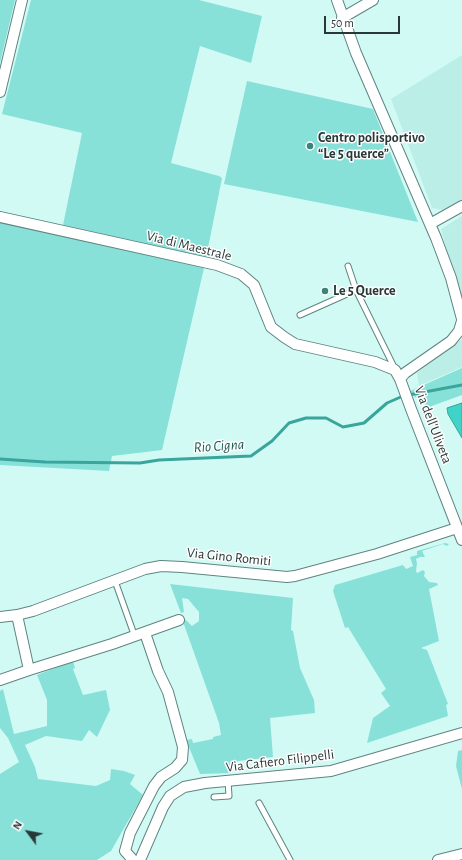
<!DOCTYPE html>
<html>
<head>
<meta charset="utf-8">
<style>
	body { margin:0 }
	#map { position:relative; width:462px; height:860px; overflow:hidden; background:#d1faf5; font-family:"Alegreya Sans",sans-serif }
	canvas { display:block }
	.north { position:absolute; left:8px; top:812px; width:40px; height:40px; -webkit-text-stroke:3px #fdfdfd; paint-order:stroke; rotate:302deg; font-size:11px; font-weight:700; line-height:16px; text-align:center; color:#283837 }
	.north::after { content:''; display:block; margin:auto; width:14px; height:18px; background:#283837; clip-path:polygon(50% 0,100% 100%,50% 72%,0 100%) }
	.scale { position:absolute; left:324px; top:16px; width:76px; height:18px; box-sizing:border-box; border:2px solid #283837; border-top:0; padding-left:5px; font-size:12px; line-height:14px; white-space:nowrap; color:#283837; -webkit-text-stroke:3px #fdfdfd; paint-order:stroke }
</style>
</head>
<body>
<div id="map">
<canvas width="462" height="860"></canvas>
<div class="north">N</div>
<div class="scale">50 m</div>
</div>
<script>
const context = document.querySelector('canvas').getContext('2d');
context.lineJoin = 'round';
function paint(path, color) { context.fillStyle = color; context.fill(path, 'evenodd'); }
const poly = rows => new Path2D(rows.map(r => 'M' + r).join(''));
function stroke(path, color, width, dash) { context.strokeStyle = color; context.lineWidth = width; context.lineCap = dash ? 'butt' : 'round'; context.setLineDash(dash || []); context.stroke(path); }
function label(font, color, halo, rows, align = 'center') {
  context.font = font + ' "Alegreya Sans",sans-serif'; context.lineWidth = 3; context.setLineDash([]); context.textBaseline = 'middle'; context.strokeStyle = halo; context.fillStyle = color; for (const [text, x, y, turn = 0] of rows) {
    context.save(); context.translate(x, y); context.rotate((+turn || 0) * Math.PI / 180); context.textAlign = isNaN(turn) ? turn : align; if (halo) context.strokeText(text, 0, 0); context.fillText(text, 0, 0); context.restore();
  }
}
paint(poly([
	[462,55,462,203,447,211,432,208,391,99],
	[462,216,462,310,441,229],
	[462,339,462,367,419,386,417,373]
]), '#bceee8');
paint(poly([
	[0,0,15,0,0,63],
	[31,0,199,0,262,16,251,63,200,46,171,163,219,176,222,178,204,268,162,450,112,456,109,471,0,465,0,211,63,225,82,133,2,114],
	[247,81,373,109,418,222,224,184],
	[462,368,462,395,429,407,408,392],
	[445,543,449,544,447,546,443,544,422,551,425,557,420,557,416,559,417,563,416,571,417,573,423,570,425,572,424,576,429,582,437,583,438,585,429,589,439,641,421,648,427,650,448,704,446,705,448,716,367,743,373,718,390,706,381,693,386,689,348,627,345,628,333,591,335,585,403,565,406,569,413,566,410,557,417,555,417,551],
	[170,584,293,598,291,630,293,631,300,668,314,700,315,713,270,718,273,757,230,762,231,773,200,774,186,740,192,739,193,743,213,739,213,737,221,735,219,723,182,619,186,620,192,626,199,621,199,612,188,599,182,598,184,612,181,613],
	[73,661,75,668,73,669,83,695,106,690,110,710,97,737,89,730,82,741,46,736,25,745,35,767,38,779,96,786,110,780,111,769,124,771,135,775,130,784,143,795,111,851,97,860,0,860,0,774,19,762,8,738,0,728,0,691,3,689,14,734,47,726,47,700,37,675],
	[462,750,462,789,456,766,458,751]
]), '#88e1d8');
const water = poly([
	[462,403,462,438,448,414,447,408,462,403]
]);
paint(water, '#40d4c8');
stroke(water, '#39a59c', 1);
stroke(poly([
	[0,459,45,462,140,463,159,460,251,456,272,441,289,423,306,418,326,418,343,427,364,423,387,403,403,396,462,385]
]), '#39a59c', 3);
const lane = poly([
	[348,266,356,290],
	[300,315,356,290,395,369],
	[115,581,135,637],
	[214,797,229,796,228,781],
	[259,803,290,860]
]);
const street = poly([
	[337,0,356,53,436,238,451,278,462,319],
	[342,18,373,0],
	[0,92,22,0],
	[0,217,217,265,241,274,254,285,271,327,284,337,295,344,375,362,395,370,400,379],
	[430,224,462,206],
	[462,321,459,331,451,341,405,373,400,379,411,409,462,540],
	[17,615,29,670,112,644,179,620],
	[0,617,17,615,33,611,145,569,161,566,182,567,287,577,295,576,377,554,457,528],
	[0,680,29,670],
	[133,860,125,851,130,833,154,786,161,777,175,768,182,760,183,747,168,692,158,671,145,633],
	[140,860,163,807,170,796,184,787,205,783,331,771,462,733],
	[438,860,462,854]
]);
stroke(lane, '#5f8480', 7);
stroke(street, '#5f8480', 12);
stroke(lane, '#fff', 5);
stroke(street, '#fff', 10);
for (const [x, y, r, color] of [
	[310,146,4,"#3c837c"],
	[325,291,4,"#3c837c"]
]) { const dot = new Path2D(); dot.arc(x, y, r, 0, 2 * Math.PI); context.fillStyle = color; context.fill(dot); stroke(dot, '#fdfdfd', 1.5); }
label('bold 14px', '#283837', '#fdfdfd', [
	["Centro polisportivo",318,138],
	["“Le 5 querce”",318,154],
	["Le 5 Querce",333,291]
], 'left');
label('14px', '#283837', '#fdfdfd', [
	["Via di Maestrale",189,246,14],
	["Via dell'Uliveta",433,425,69],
	["Via Gino Romiti",229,557,6],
	["Via Cafiero Filippelli",280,761,-7]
]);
label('italic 15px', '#1e5a54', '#fdfdfd', [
	["Rio Cigna",219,446,-4]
]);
</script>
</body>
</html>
